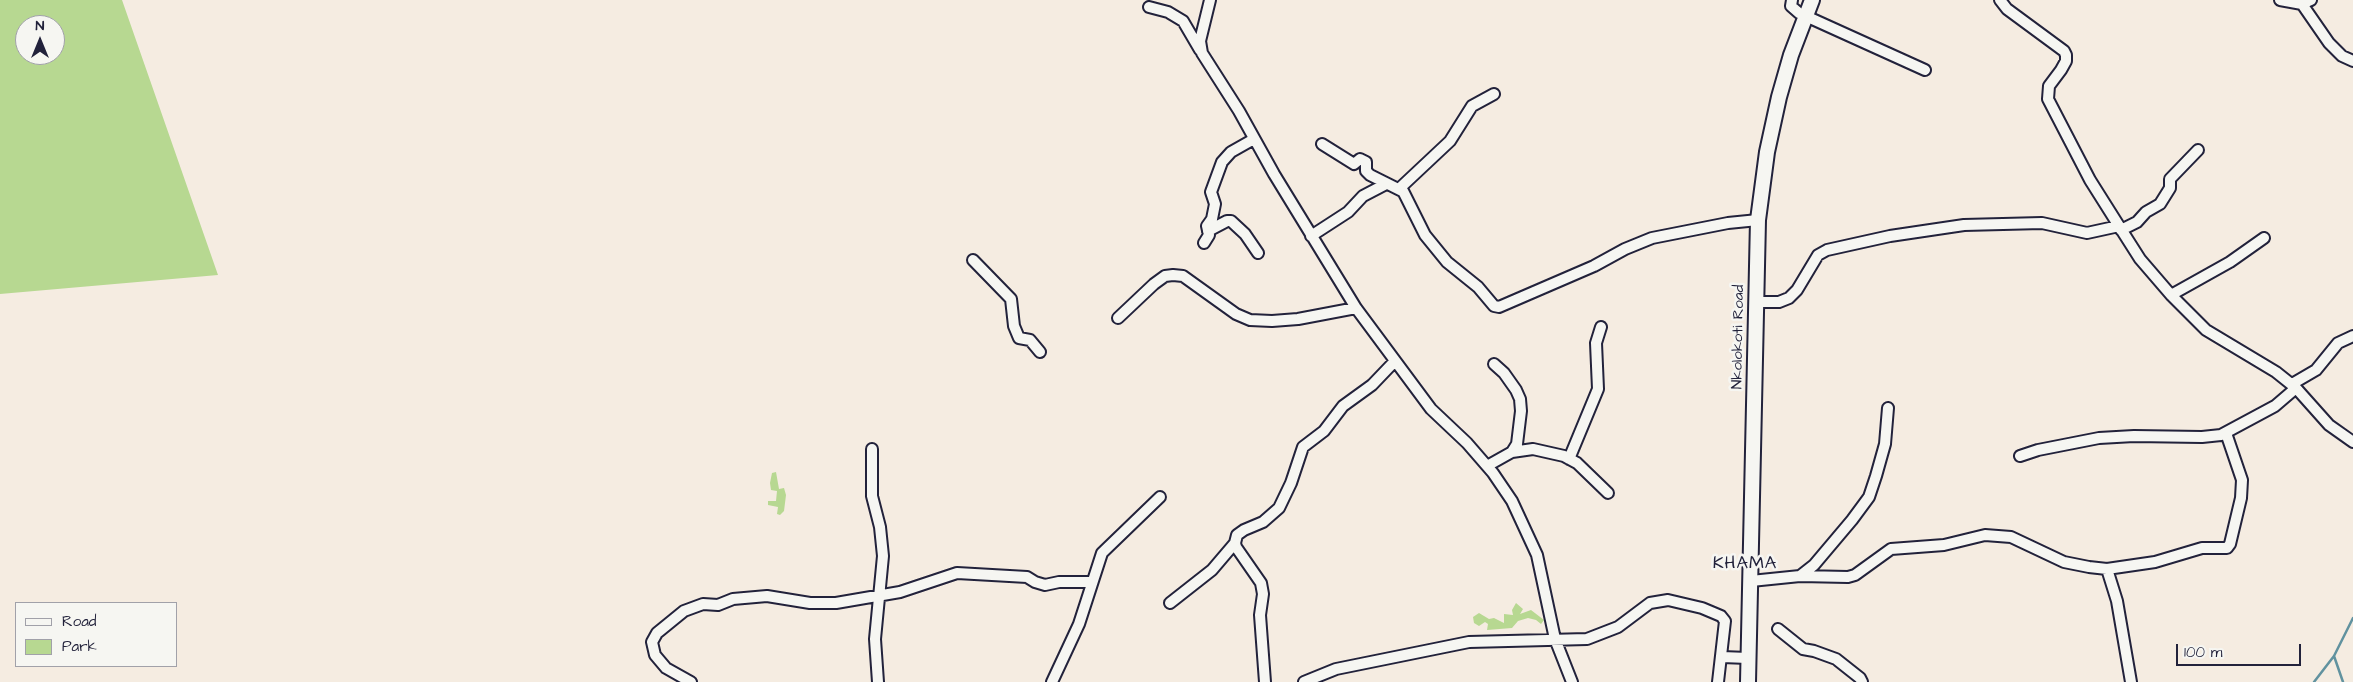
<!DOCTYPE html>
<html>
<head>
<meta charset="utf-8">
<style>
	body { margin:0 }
	#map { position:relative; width:2353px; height:682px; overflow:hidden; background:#f5ece1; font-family:"Architects Daughter",sans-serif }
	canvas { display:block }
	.legend { position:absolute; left:15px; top:602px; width:162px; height:65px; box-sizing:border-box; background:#f6f6f2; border:1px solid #a1a1a9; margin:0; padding:6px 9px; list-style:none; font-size:15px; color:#22223b }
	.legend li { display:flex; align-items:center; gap:10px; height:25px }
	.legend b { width:25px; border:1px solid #a1a1a9 }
	.north { position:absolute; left:15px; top:15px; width:50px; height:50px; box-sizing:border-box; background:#f6f6f2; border:1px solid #a1a1a9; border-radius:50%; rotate:0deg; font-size:14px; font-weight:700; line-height:20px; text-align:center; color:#22223b }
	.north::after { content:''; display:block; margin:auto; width:18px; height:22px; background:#22223b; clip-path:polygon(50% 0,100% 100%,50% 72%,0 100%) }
	.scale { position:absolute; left:2176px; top:644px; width:125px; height:22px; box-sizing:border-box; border:2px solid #22223b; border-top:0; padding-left:6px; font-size:15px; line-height:18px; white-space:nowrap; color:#22223b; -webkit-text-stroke:4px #f6f6f2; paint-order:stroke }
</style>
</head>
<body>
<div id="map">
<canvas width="2353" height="682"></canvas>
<ul class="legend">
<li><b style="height:6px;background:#f6f6f2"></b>Road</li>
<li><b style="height:14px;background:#b7d891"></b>Park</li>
</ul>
<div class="north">N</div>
<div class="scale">100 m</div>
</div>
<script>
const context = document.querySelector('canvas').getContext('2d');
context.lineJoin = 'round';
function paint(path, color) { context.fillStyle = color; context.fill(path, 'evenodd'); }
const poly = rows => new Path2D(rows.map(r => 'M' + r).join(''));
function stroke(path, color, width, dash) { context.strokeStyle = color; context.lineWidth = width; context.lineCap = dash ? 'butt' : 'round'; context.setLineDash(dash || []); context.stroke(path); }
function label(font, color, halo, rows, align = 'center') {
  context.font = font + ' "Architects Daughter",sans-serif'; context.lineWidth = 5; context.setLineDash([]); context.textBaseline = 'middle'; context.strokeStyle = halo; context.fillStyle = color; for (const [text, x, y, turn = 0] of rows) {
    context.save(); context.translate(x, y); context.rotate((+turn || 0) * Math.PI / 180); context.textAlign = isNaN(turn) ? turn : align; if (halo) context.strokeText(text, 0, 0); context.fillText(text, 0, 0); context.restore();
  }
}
paint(poly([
	[0,0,122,0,218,275,0,294],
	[25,25,55,25,55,55,25,55],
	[776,472,779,489,784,488,786,495,784,511,780,515,777,514,778,507,768,505,768,501,776,501,777,491,771,490,770,483,772,473],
	[1516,603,1523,609,1520,614,1531,610,1544,620,1541,624,1536,620,1528,618,1518,621,1512,628,1487,630,1488,624,1485,622,1479,626,1474,623,1473,617,1479,613,1489,619,1494,618,1504,623,1504,614,1513,615,1512,610]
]), '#b7d891');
stroke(poly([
	[2334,656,2343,682],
	[2314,682,2334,656,2353,618]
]), '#61929f', 2.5);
const minor = poly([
	[1210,0,1200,41,1202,53,1239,111,1274,174,1356,308,1431,409,1467,443,1493,473,1512,501,1537,555,1555,639,1572,682],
	[1792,0,1791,6,1799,13,1925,70],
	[2000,0,2007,9,2064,51,2066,55,2066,61,2061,70,2049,86,2048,99,2090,180,2119,226],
	[2280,0,2302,4,2311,0],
	[2302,4,2329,43,2342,56,2353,61],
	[1149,7,1168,12,1183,21,1200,50],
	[1494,94,1472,106,1450,141,1401,187,1425,235,1447,262,1478,287,1494,306,1499,307,1594,266,1625,249,1652,238,1728,223,1758,220],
	[1322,144,1354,164,1360,159,1366,162,1366,171,1370,175,1402,191],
	[2121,230,2137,222,2146,212,2160,204,2170,188,2170,179,2198,150],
	[1208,231,1227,221,1231,221,1245,234,1258,253],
	[1311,236,1348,212,1363,196,1386,184],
	[1204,243,1209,235,1207,226,1212,219,1215,204,1211,192,1222,162,1231,152,1254,139],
	[973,260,1011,299,1014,326,1019,338,1030,340,1040,352],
	[2171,295,2230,262,2264,238],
	[1756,302,1779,302,1789,298,1797,290,1818,255,1827,250,1890,236,1964,225,2042,223,2087,233,2119,226,2140,259,2171,295,2206,330,2276,372,2296,388,2329,425,2353,442],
	[1118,318,1154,284,1165,276,1173,275,1183,276,1236,314,1250,320,1272,321,1298,319,1356,308],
	[2292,384,2316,370,2338,343,2353,336],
	[872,449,872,496,880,527,883,556,875,639,878,682],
	[1512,452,1533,449,1564,456,1577,463,1608,493],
	[2020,456,2038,450,2099,438,2134,436,2202,437,2221,435,2275,406,2296,388],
	[1569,459,1598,389,1596,343,1601,327],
	[1487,466,1512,452,1517,444,1521,411,1520,399,1516,390,1504,373,1494,364],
	[2107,569,2117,601,2131,682],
	[1800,576,1848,577,1855,575,1891,549,1944,545,1985,535,2011,537,2064,562,2089,567,2107,569,2155,562,2202,548,2227,548,2230,544,2241,498,2242,480,2226,433],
	[1751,581,1800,576,1814,565,1852,520,1869,497,1876,476,1885,444,1888,408],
	[1170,603,1212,570,1235,543],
	[1778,629,1803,649,1814,651,1836,659,1860,678,1862,682],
	[1722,657,1748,658],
	[691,682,666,668,655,655,652,642,657,633,684,611,703,604,718,605,733,599,767,596,810,603,836,603,900,592,957,573,1027,577,1035,582,1045,585,1059,582,1092,582],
	[1052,682,1079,624,1102,553,1160,497],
	[1265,682,1260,615,1263,594,1261,583,1236,547,1235,543,1237,535,1244,530,1263,522,1279,508,1291,483,1303,447,1324,431,1343,406,1372,385,1394,362],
	[1304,682,1336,669,1469,642,1587,639,1618,627,1650,603,1668,600,1702,608,1721,616,1725,621,1718,682]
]);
const secondary = poly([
	[1748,682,1758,220,1767,152,1779,97,1791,55,1812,0]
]);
stroke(minor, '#22223b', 14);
stroke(secondary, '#22223b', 18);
stroke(minor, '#f6f6f2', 10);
stroke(secondary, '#f6f6f2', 14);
label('15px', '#22223b', '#f6f6f2', [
	["Nkolokoti Road",1739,337,-89]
]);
context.letterSpacing = '1px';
label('18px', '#22223b', '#f6f6f2', [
	["KHAMA",1745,564]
]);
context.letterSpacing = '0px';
</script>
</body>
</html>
